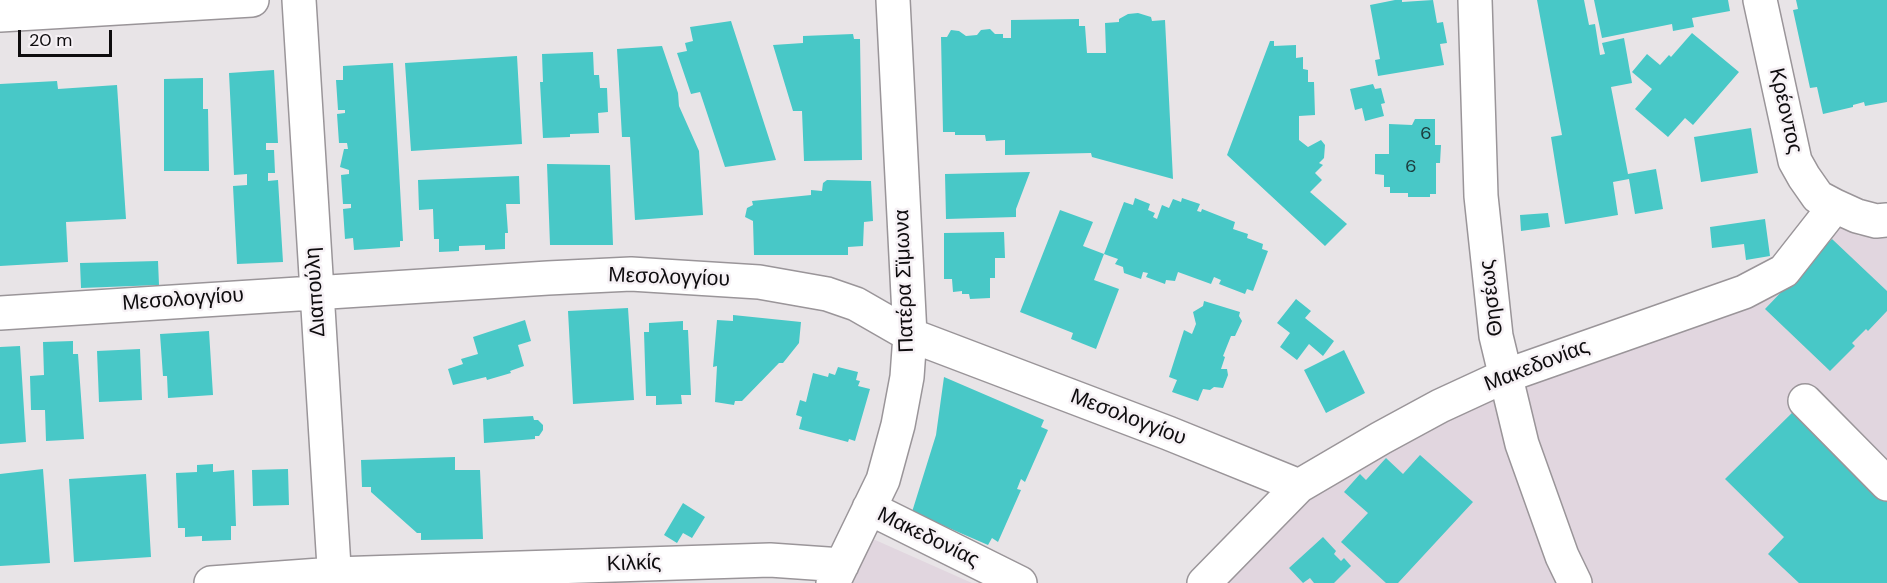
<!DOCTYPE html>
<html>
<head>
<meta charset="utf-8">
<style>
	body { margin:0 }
	#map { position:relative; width:1887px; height:583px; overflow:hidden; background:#e8e4e7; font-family:"DM Sans",sans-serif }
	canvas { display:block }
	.scale { position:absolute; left:18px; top:30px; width:94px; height:27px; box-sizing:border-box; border:3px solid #0e0c0e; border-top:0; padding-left:8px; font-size:18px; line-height:21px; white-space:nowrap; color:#0e0c0e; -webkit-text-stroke:4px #f6f1f5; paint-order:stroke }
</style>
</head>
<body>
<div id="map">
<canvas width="1887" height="583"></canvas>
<div class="scale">20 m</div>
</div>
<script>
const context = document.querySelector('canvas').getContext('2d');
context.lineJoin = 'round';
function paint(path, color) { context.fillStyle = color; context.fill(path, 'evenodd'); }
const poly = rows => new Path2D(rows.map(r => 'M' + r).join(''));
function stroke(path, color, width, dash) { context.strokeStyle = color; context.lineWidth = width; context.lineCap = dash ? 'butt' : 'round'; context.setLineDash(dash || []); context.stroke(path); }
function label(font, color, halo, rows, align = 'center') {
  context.font = font + ' "DM Sans",sans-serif'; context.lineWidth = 5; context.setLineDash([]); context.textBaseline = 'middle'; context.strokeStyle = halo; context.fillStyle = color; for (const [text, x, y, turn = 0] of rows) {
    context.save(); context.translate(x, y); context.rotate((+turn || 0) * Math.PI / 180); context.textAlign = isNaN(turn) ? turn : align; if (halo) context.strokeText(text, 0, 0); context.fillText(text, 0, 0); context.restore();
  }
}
paint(poly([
	[1833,223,1859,236,1887,236,1887,583,1221,583,1300,503,1369,457,1519,385,1737,306],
	[873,539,972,583,851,583]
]), '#e1d6df');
paint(poly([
	[1395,0,1402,0,1402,2,1433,0,1437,23,1443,22,1447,43,1440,44,1444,65,1378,76,1375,60,1380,59,1370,5],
	[1537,0,1584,0,1589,25,1595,24,1600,55,1605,54,1602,43,1624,38,1632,83,1611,87,1628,174,1656,169,1663,209,1635,214,1629,179,1613,182,1618,215,1565,224,1551,137,1562,135],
	[1594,0,1728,0,1730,11,1692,18,1694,27,1673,31,1672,24,1602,38],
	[1796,0,1887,0,1887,102,1865,106,1864,102,1853,105,1853,107,1823,114,1817,87,1810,88,1793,10,1798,9],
	[1138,13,1151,17,1152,21,1165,20,1173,179,1092,157,1091,153,1005,155,1005,140,986,141,985,135,955,135,955,132,943,132,941,37,947,37,951,30,959,31,966,36,977,35,981,30,990,29,995,34,1003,34,1003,38,1011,38,1011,20,1079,19,1079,26,1085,26,1087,53,1106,53,1105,23,1119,22,1119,19,1128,14],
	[731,21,776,160,725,167,700,92,691,94,677,53,687,51,685,43,693,41,690,27],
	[1692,33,1739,72,1693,125,1685,118,1668,137,1635,109,1652,89,1632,72,1647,54,1660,65,1669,55,1671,57],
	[853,34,854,39,860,39,862,160,804,161,802,111,793,111,773,45,803,43,803,36],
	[1270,41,1274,41,1274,46,1296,45,1296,58,1303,57,1303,69,1308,70,1308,82,1314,82,1315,115,1299,116,1299,140,1308,147,1321,140,1325,145,1324,158,1319,163,1323,165,1315,173,1322,180,1310,192,1347,224,1325,246,1227,155],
	[662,46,678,93,679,106,699,151,703,215,635,220,630,137,622,137,617,49],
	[593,52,594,75,599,75,600,88,607,88,608,112,598,113,599,133,570,134,570,137,543,138,540,82,543,82,542,54],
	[517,56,522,144,411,151,405,63],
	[393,63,403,241,400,241,400,247,354,250,353,238,345,239,343,209,351,208,351,204,343,204,341,175,349,174,349,170,340,167,344,149,348,149,347,143,339,143,337,114,345,113,345,110,338,110,336,80,343,80,343,66],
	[274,70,278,143,266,143,266,150,274,150,275,173,268,173,268,181,278,180,283,262,237,264,233,186,247,185,247,174,234,175,229,73],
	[203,78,203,109,208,109,209,171,164,171,164,79],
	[57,81,58,89,117,85,126,219,66,222,68,262,0,266,0,84],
	[1373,84,1375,89,1381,88,1385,103,1381,104,1384,116,1365,121,1362,108,1355,110,1350,89],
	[1415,119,1435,119,1435,145,1441,145,1440,163,1436,163,1436,194,1430,194,1430,197,1408,197,1408,193,1390,193,1390,187,1384,187,1384,175,1375,174,1375,154,1389,154,1389,124,1412,125],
	[1751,128,1758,173,1701,182,1694,137],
	[547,164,610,165,613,245,550,245],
	[1030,172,1016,209,1016,217,946,219,945,174],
	[519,176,520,204,506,204,508,233,505,233,505,249,485,250,485,245,459,246,459,251,439,252,439,239,434,239,433,209,419,210,418,180],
	[827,180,871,181,873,221,864,222,863,246,848,247,848,255,754,255,753,221,745,217,747,208,753,205,752,201,811,195,811,190,822,191,823,183],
	[1135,198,1150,204,1148,210,1155,213,1153,217,1157,219,1162,205,1169,208,1173,199,1181,202,1182,198,1200,204,1197,211,1201,212,1202,209,1235,222,1233,229,1248,234,1247,238,1263,244,1262,249,1268,251,1253,291,1247,289,1245,294,1219,284,1221,280,1214,277,1211,284,1178,272,1175,281,1166,280,1165,284,1146,277,1148,273,1143,272,1141,279,1124,273,1123,267,1115,264,1118,259,1104,254,1094,280,1119,289,1096,349,1071,339,1073,333,1020,312,1060,210,1093,222,1083,246,1104,254,1124,202,1133,205],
	[1548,213,1550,227,1521,231,1520,215],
	[1765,219,1770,256,1746,260,1744,244,1712,248,1710,227],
	[1004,232,1005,258,995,258,995,278,990,278,990,298,970,299,969,294,962,294,962,291,953,292,952,279,944,279,944,233],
	[1832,239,1887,291,1887,311,1868,331,1866,329,1852,343,1855,346,1830,371,1765,309],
	[158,261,159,285,81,288,80,263],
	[1296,299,1311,311,1305,318,1334,341,1323,356,1309,344,1297,360,1280,347,1290,333,1277,323],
	[1204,301,1240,312,1239,316,1242,321,1235,336,1231,336,1223,356,1225,357,1221,369,1227,369,1228,375,1223,388,1214,387,1210,390,1203,389,1198,401,1172,392,1177,380,1169,377,1184,330,1192,334,1196,324,1193,312,1203,306],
	[628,308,634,400,573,404,568,311],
	[733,315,801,322,799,343,783,363,779,363,742,401,735,401,734,405,715,402,717,366,713,367,717,320,733,321],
	[525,320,531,341,518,345,524,366,510,371,511,373,487,380,486,377,453,385,448,369,463,364,461,359,478,354,473,337],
	[683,321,683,330,688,330,691,395,681,395,682,404,656,405,656,396,646,396,644,332,649,332,649,323],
	[209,331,213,395,168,398,167,376,163,376,160,334],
	[73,341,73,354,78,354,84,439,46,441,45,410,31,410,30,376,44,375,43,342],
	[20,346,26,442,0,444,0,347],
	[140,349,142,400,99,402,97,351],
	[1344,350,1365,393,1326,413,1304,370],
	[838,367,858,372,856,380,860,381,858,386,870,389,855,441,849,439,848,442,799,429,802,417,796,415,800,400,806,402,813,373,828,377,829,373,835,375],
	[944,377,1044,420,1041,427,1048,430,1025,482,1021,479,1017,489,1021,490,998,542,992,538,988,545,912,512,936,435],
	[1798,407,1887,495,1887,583,1799,583,1768,554,1784,537,1725,479],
	[533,416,534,420,538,420,543,425,543,430,539,436,535,436,535,439,484,443,483,419],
	[1420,455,1473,502,1398,583,1386,583,1341,542,1368,513,1344,492,1360,474,1366,480,1386,458,1403,474],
	[455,457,455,470,480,470,483,539,421,540,421,533,417,533,371,492,371,487,362,487,361,460],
	[213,464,213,472,234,470,236,526,231,526,231,540,202,541,202,536,185,537,185,528,178,528,176,473,197,472,197,465],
	[43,469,50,563,0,566,0,474],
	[288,469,289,505,253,506,252,470],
	[146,474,151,557,74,562,69,479],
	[683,503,705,517,692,538,683,533,677,543,664,535],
	[1323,537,1336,551,1334,554,1341,561,1344,558,1351,566,1334,583,1314,583,1310,578,1303,583,1289,568]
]), '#48c8c7');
const minor = poly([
	[299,0,335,583],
	[1475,0,1481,196,1496,336,1522,444,1562,556,1575,583],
	[1760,0,1795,161,1804,177,1818,197,1835,206],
	[0,313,548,278,631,274,759,282,827,294,856,304,910,335,1168,433,1299,486],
	[1805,401,1887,484],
	[869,508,1020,583],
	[211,583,334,574,770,560,842,565],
	[833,583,883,480,898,425,907,377,910,335,893,0],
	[1204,583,1299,486,1381,438,1440,406,1505,376,1744,292,1784,271,1835,206,1857,216,1876,221,1887,220]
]);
const major = poly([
	[0,15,252,0]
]);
stroke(minor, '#9a9599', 36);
stroke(major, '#9a9599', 36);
stroke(minor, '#fff', 33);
stroke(major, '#fff', 33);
label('18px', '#1c3b3c', null, [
	["6",1426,134],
	["6",1411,167]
]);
label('21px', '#0e0c0e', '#f6f1f5', [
	["Κρέοντος",1785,111,77],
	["Μεσολογγίου",669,278,2],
	["Πατέρα Σϊμωνα",905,281,-92],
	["Διαπούλη",316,292,-94],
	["Θησέως",1492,298,-97],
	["Μεσολογγίου",183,300,-4],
	["Μακεδονίας",1537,366,-21],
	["Μεσολογγίου",1128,418,21],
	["Μακεδονίας",928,538,26],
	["Κιλκίς",634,564,-2]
]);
</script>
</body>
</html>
